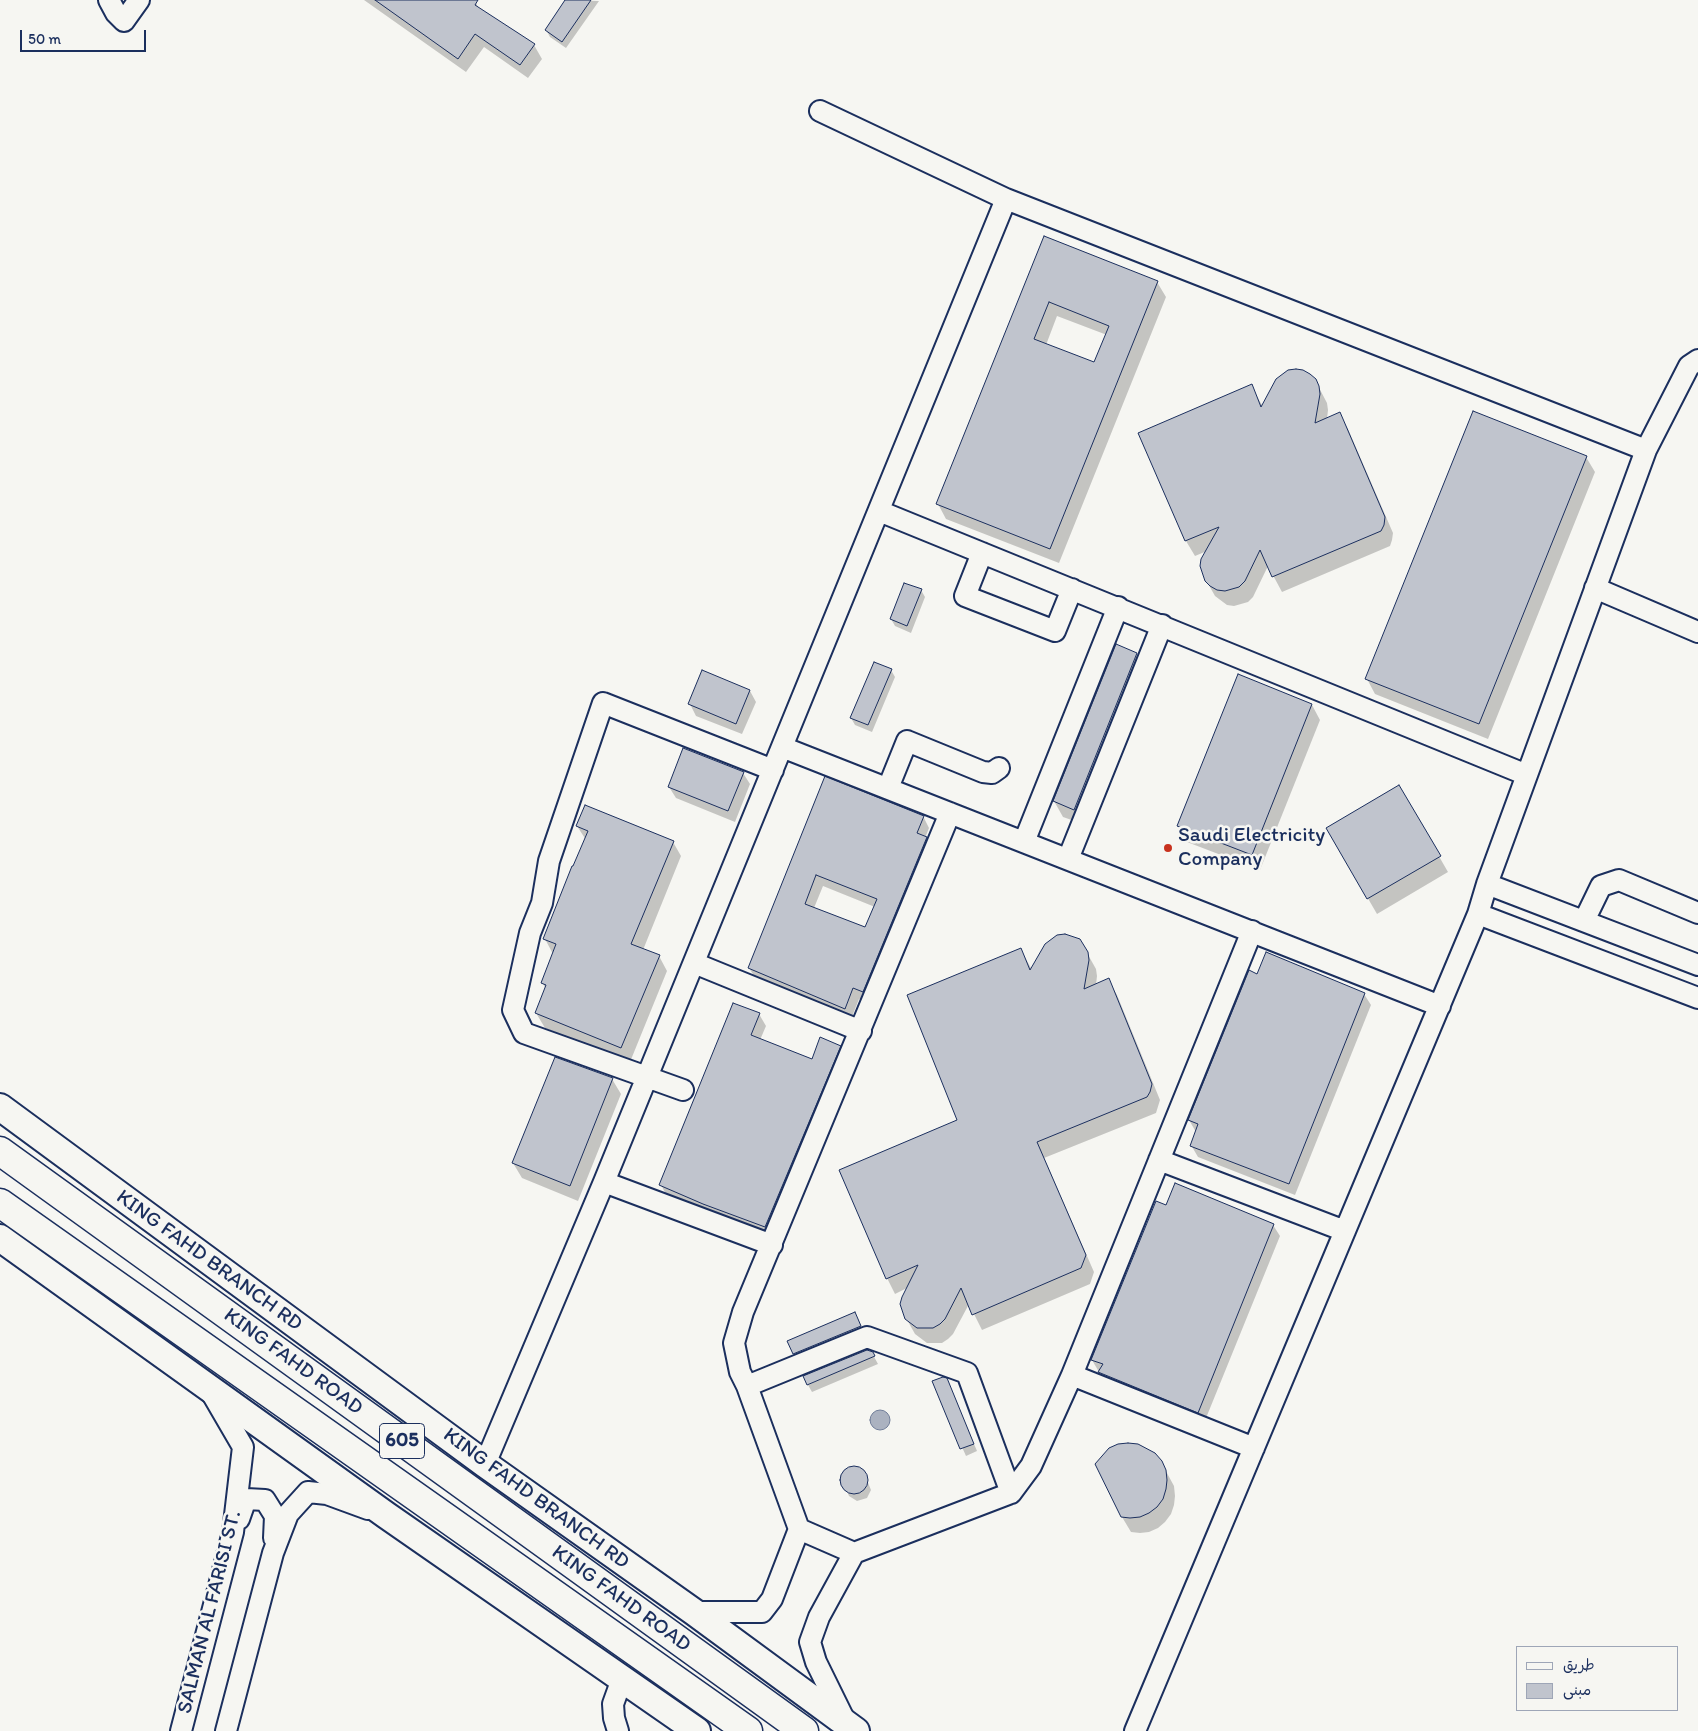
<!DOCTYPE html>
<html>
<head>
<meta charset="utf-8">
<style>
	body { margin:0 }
	#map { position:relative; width:1698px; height:1731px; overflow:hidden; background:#f6f6f2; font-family:Itim,"Playpen Sans Arabic",sans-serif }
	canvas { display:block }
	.legend { position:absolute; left:1516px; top:1646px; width:162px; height:65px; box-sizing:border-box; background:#f6f6f2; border:1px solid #9ea6b7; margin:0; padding:6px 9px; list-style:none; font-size:15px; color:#1b2f5e }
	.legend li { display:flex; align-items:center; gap:10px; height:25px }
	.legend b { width:25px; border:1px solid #9ea6b7 }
	.scale { position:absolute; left:20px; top:30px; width:126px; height:22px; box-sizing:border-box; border:2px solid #1b2f5e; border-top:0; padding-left:6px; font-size:15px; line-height:18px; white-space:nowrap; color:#1b2f5e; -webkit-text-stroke:4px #f6f6f2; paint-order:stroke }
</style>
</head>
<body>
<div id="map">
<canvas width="1698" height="1731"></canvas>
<ul class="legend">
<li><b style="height:6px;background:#f6f6f2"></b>طريق</li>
<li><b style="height:14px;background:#c0c4cd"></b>مبنى</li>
</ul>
<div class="scale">50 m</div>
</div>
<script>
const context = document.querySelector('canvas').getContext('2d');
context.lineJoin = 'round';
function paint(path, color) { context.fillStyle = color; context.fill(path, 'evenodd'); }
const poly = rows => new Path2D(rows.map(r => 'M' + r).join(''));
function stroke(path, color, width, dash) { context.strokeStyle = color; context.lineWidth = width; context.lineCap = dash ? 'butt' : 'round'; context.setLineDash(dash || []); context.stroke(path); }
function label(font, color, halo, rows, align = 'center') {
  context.font = font + ' Itim,sans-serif'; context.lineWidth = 5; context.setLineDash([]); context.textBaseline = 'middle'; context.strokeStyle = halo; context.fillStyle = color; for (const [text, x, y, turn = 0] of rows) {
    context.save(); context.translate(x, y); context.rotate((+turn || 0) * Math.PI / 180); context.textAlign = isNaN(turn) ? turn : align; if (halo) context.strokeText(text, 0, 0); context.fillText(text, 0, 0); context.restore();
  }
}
const water = poly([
	'870 1420a10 10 0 1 1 20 0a10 10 0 1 1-20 0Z'
]);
paint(water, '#abb2c0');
stroke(water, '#717e99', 1);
paint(poly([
	[364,0,471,0,476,3,479,9,534,45,542,59,528,78,484,47,466,72],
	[567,0,599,1,566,48,550,37,546,30],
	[1045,237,1157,282,1166,297,1059,563,946,519,938,504],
	[1057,316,1107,335,1095,364,1046,345],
	[1315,380,1327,403,1328,410,1327,419,1339,414,1348,429,1393,533,1392,540,1390,546,1282,592,1268,566,1253,597,1248,602,1234,606,1227,605,1215,596,1206,580,1203,574,1202,559,1207,551,1195,556,1186,541,1140,433,1251,386,1263,407],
	[1586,457,1595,472,1488,739,1375,694,1367,679],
	[921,590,925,597,911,633,895,626,891,619],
	[1136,654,1145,669,1083,824,1063,817,1054,801],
	[891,670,895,677,872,732,855,725,851,718],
	[1239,676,1312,705,1320,720,1260,870,1187,842,1178,826],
	[750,691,756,702,742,734,696,716,690,704],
	[743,773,750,784,735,822,676,798,669,787],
	[825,778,923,816,929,828,925,838,933,850,869,1003,859,999,851,1019,756,979,749,968],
	[823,886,875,907,866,929,814,908],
	[1399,787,1448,872,1377,914,1327,828],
	[577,826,673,842,681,856,643,950,659,956,667,971,630,1062,545,1028,536,1013,546,989,542,982,553,954,545,939,586,840],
	[1021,950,1032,970,1087,953,1096,969,1097,976,1096,985,1108,980,1117,995,1160,1100,1156,1113,1044,1158,1094,1272,1090,1284,982,1330,969,1304,953,1334,948,1339,942,1343,927,1343,915,1334,906,1318,907,1288,895,1294,887,1278,959,1120],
	[1258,975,1364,994,1371,1005,1295,1195,1198,1157,1191,1145,1196,1132,1189,1120],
	[759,1014,766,1026,760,1040,812,1061,840,1047,846,1058,772,1238,667,1196,661,1185],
	[612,1079,621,1094,578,1201,522,1178,513,1163],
	[1167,1207,1273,1225,1280,1236,1204,1423,1106,1384,1092,1360],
	[855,1313,865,1334,798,1361,794,1354],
	[872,1353,878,1364,812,1392,808,1385],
	[933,1382,950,1387,977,1451,966,1456],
	[1138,1445,1155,1454,1161,1462,1174,1486,1175,1496,1174,1505,1171,1514,1165,1522,1158,1528,1149,1532,1140,1533,1131,1532,1122,1517],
	[856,1468,864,1473,871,1490,867,1498,857,1501,849,1496,842,1479,846,1471]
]), '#0003');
const building = poly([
	[375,0,478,0,475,5,535,44,520,65,475,34,458,59,375,0],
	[565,0,591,0,562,42,545,30,565,0],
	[1044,236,1158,281,1050,549,936,504,1044,236],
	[1049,302,1109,326,1094,362,1034,339,1049,302],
	[1296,369,1303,370,1310,374,1316,379,1319,386,1320,394,1315,423,1340,412,1385,517,1384,525,1381,531,1272,577,1260,550,1245,581,1239,587,1225,591,1217,590,1210,586,1205,581,1200,566,1201,559,1219,527,1185,541,1138,433,1252,384,1261,407,1276,379,1288,370,1296,369],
	[1473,411,1587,456,1479,724,1365,679,1473,411],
	[904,583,922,589,907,626,890,619,904,583],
	[1116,644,1137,653,1074,810,1053,801,1116,644],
	[874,662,892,669,868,725,850,718,874,662],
	[702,670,750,690,736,724,688,704,702,670],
	[1238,674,1312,704,1252,855,1177,826,1238,674],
	[683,748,744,772,728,811,668,787,683,748],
	[825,776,924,816,917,833,927,837,863,992,853,988,845,1009,748,968,825,776],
	[816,875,877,899,865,927,805,904,816,875],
	[1399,785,1441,856,1367,899,1326,828,1399,785],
	[585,805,674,841,631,944,660,955,621,1048,535,1013,546,985,541,983,556,944,543,939,572,866,573,866,588,831,576,826,585,805],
	[1065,934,1080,939,1088,952,1089,960,1084,989,1109,978,1152,1084,1150,1092,1147,1097,1037,1142,1086,1255,1081,1268,972,1315,961,1288,945,1319,940,1324,933,1328,917,1328,905,1319,900,1304,902,1297,918,1265,886,1279,839,1170,957,1120,907,995,1021,948,1030,970,1045,944,1057,935,1065,934],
	[1266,952,1365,993,1289,1184,1190,1146,1198,1124,1188,1120,1249,970,1257,974,1266,952],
	[733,1003,760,1013,751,1035,812,1059,820,1037,841,1046,765,1227,703,1204,659,1185,733,1003],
	[555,1057,613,1078,570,1186,512,1163,555,1057],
	[1175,1183,1274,1224,1198,1413,1098,1372,1103,1364,1091,1360,1156,1201,1166,1205,1175,1183],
	[855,1312,861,1326,793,1354,787,1341,855,1312],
	[867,1350,873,1352,875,1356,807,1385,803,1376,867,1350],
	[943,1377,947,1378,974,1444,960,1449,932,1381,943,1377],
	[1128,1443,1138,1444,1155,1453,1162,1461,1166,1470,1167,1480,1166,1489,1163,1499,1157,1507,1149,1513,1140,1517,1130,1518,1121,1517,1095,1464,1109,1448,1118,1444,1128,1443],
	'840 1480a14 14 0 1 1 28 0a14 14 0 1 1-28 0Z'
]);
paint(building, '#c0c4cd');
stroke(building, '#1b2f5e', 1);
const minor = poly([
	[109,0,116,13,124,21,139,0],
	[820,111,1006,199],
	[879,511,1527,775],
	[982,553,965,596,1055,631,1072,589],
	[1595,588,1698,632],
	[782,747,1440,1006],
	[888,788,907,741,983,772,992,773,999,768],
	[1024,842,1118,607],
	[1068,859,1162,625],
	[1487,884,1698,965],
	[1478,914,1698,998],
	[1584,921,1601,886,1619,880,1698,913],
	[694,963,861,1031],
	[683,1090,524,1033,513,1010,530,933,542,903,549,861,603,703,773,770],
	[1159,1160,1345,1231],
	[604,1182,772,1245],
	[1072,1375,1252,931],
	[747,1386,740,1372,734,1343,743,1312,950,813],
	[485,1464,604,1182,1006,199,1646,450],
	[1011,1493,1031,1466,1072,1375,1254,1448],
	[239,1519,246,1499,265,1500,275,1516,274,1538],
	[799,1529,854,1553],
	[694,1612,762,1612,772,1599,799,1529,747,1386,867,1337,967,1373,1011,1493,854,1553,819,1617,810,1642,816,1662,846,1723],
	[181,1731,233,1532,243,1447,211,1392],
	[226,1731,273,1553,288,1514,308,1492,327,1494,368,1509],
	[618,1731,614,1718,613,1704,622,1679],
	[1135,1731,1478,914,1487,884,1646,450,1689,366,1698,360]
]);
const major = poly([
	[0,1107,485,1464,694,1612,856,1731],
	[0,1238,386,1515,697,1731]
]);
const highway = poly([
	[0,1151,804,1731],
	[0,1203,748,1731]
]);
stroke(minor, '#1b2f5e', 24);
stroke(major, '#1b2f5e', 30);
stroke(highway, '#1b2f5e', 31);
stroke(minor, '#f6f6f2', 20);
stroke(major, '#f6f6f2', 26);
stroke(highway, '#f6f6f2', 28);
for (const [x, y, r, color] of [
	[1168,848,5,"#c8321e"]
]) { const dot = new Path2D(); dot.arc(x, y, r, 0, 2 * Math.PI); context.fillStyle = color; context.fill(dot); stroke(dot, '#f6f6f2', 2); }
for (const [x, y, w] of [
	[402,1441,45]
]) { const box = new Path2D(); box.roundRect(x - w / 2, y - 17.5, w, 35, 4); context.fillStyle = '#f6f6f2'; context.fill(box); stroke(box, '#1b2f5e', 1); }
label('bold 20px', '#1b2f5e', null, [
	["605",402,1441]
]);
label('21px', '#1b2f5e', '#f6f6f2', [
	["Saudi Electricity",1178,836],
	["Company",1178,860]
], 'left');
label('21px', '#1b2f5e', '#f6f6f2', [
	["KING FAHD BRANCH RD",209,1261,36],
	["KING FAHD ROAD",293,1362,36],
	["KING FAHD BRANCH RD",536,1499,36],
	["KING FAHD ROAD",621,1599,36],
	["SALMAN AL FARISI ST.",210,1612,-76]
]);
</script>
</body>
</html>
